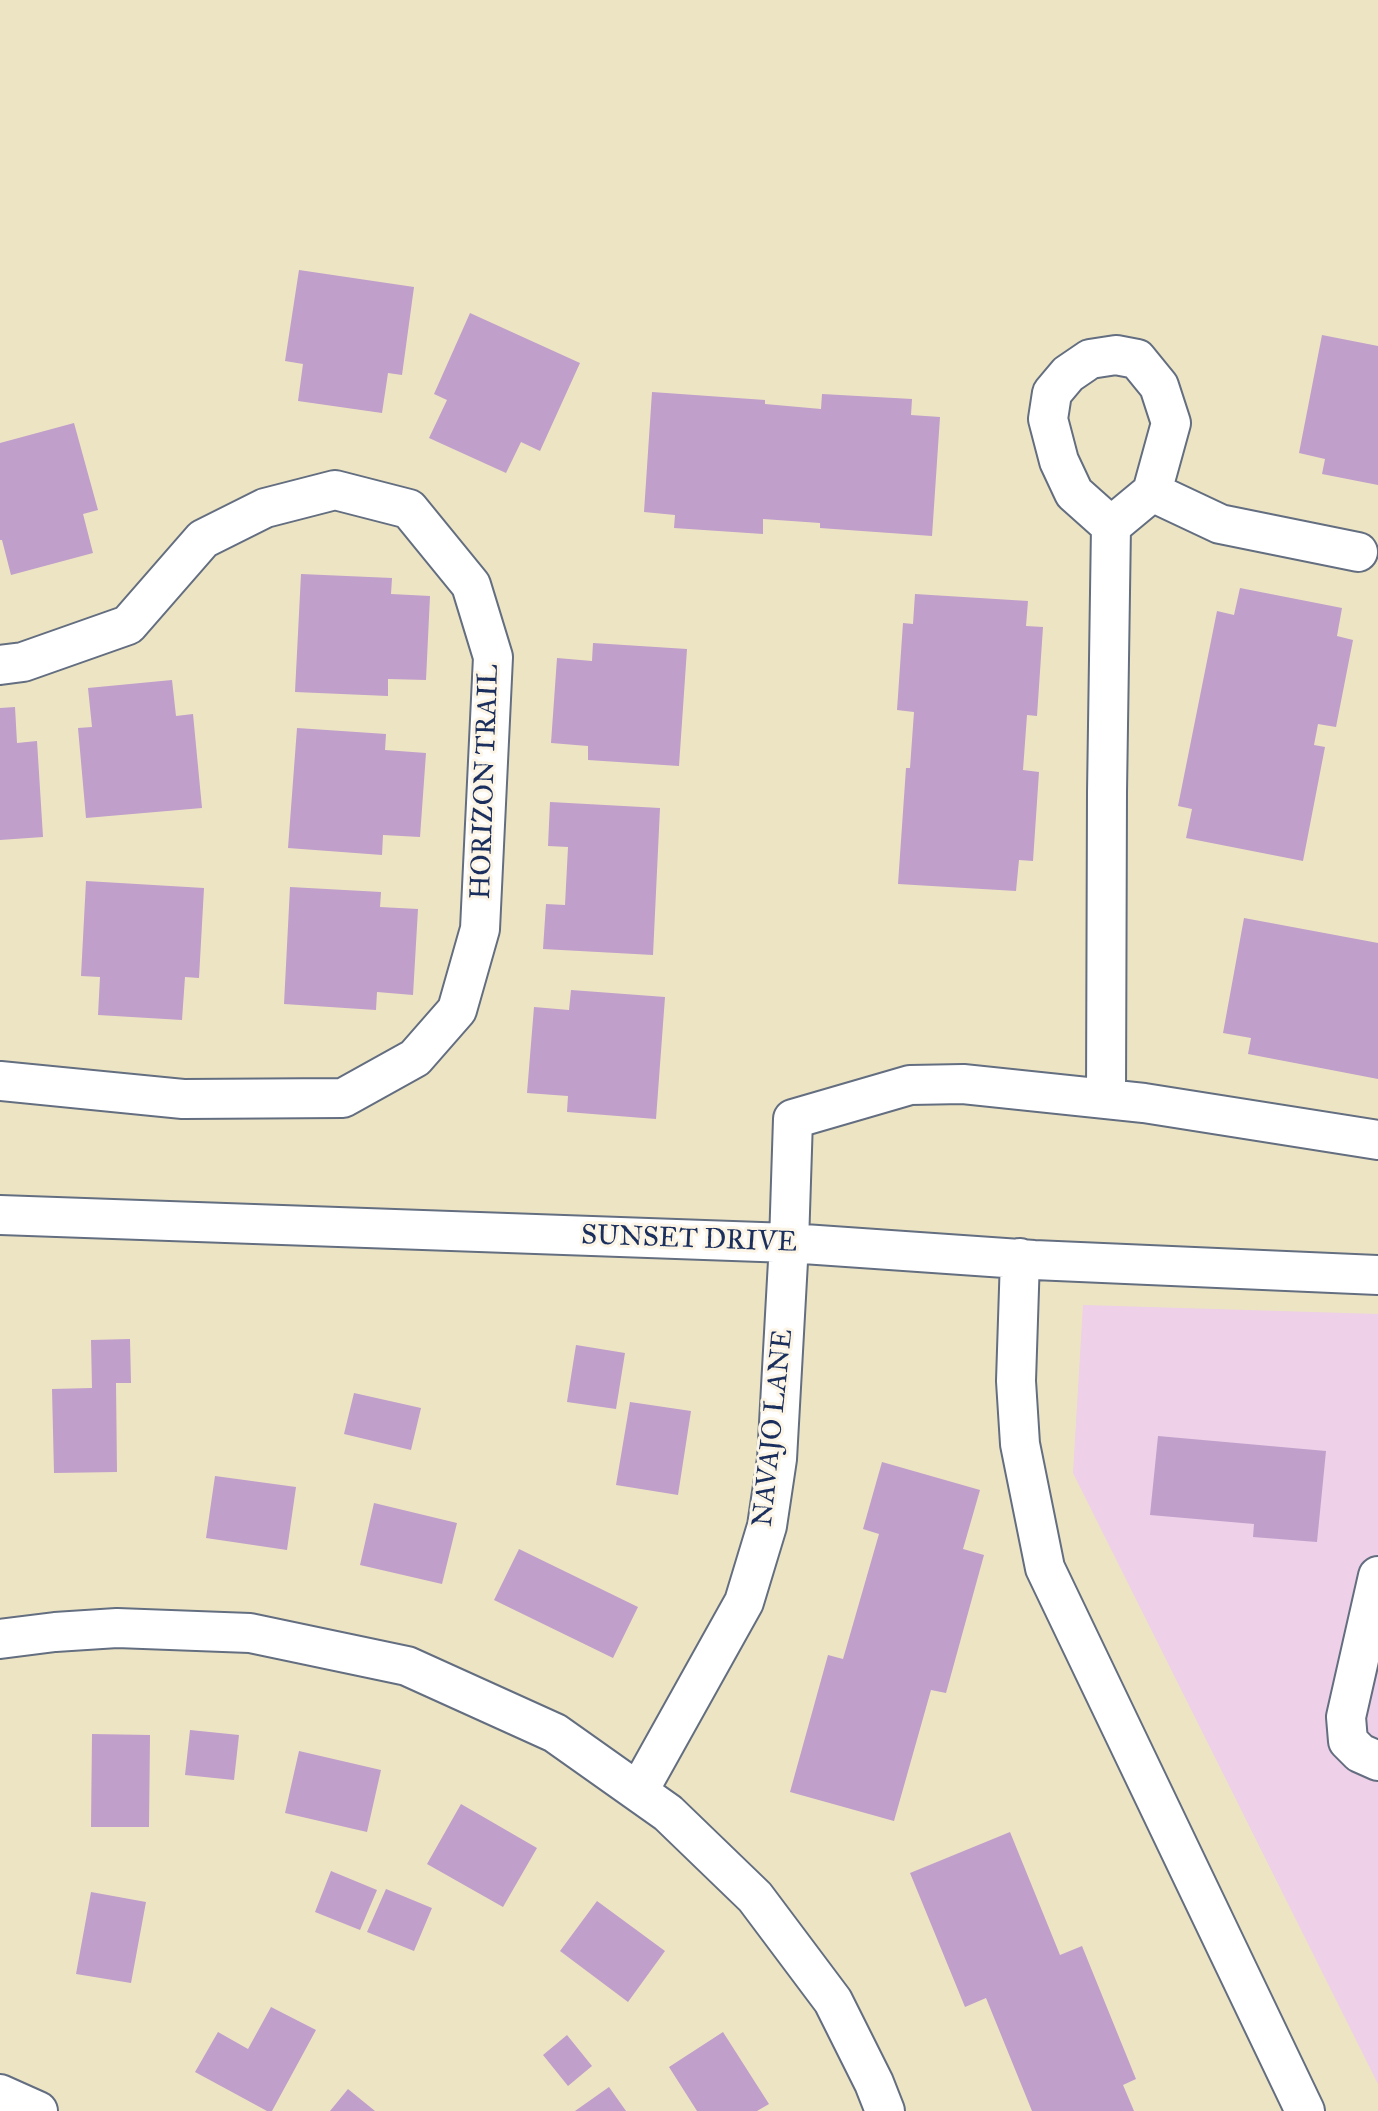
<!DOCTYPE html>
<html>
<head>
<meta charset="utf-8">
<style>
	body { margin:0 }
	canvas { display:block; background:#ece4c3 }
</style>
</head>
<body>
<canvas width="1378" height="2111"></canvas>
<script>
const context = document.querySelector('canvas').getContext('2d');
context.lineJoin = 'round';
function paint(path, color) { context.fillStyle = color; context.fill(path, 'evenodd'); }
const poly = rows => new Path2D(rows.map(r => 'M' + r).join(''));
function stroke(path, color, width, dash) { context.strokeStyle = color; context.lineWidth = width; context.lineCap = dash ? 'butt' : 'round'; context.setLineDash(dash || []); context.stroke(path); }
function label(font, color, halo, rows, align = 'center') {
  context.font = font + ' "IM FELL Great Primer",serif'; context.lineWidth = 6; context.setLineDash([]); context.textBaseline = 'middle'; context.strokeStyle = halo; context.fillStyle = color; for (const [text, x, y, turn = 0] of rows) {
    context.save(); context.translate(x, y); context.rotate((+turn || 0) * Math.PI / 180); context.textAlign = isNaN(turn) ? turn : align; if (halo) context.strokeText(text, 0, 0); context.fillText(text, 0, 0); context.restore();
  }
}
paint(poly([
	[1083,1305,1378,1314,1378,2084,1073,1473]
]), '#eed0e8');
paint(poly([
	[299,270,414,287,402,375,388,373,382,413,298,401,303,364,285,361],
	[470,313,580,363,540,451,521,442,506,473,429,438,447,400,434,394],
	[1322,335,1378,346,1378,485,1322,474,1325,459,1299,453],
	[652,392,765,400,765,404,821,409,822,394,912,399,911,415,940,417,932,536,820,528,820,523,763,519,763,534,674,528,675,515,644,512],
	[74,423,98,510,83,514,93,553,11,575,2,540,0,540,0,443],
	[301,574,392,578,391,594,430,596,426,680,388,679,388,696,295,692],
	[1240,588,1342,608,1337,636,1353,640,1336,727,1318,724,1314,745,1325,747,1303,861,1186,838,1192,809,1178,806,1217,611,1234,615],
	[915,594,1028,601,1026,626,1043,627,1037,716,1027,715,1023,770,1039,772,1033,861,1019,860,1016,891,898,884,906,768,910,768,914,712,897,710,903,623,913,624],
	[593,643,687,649,679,766,588,760,588,746,551,743,557,658,592,661],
	[172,680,176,716,193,714,202,808,86,818,78,728,92,727,88,688],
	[15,707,17,743,37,741,43,837,0,840,0,708],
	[297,728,386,734,385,750,426,753,420,837,383,835,382,855,288,848],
	[550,802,660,808,653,955,543,949,546,904,565,905,568,847,548,846],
	[86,881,204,888,199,978,185,977,182,1020,98,1015,100,977,81,976],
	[290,887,381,892,380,907,418,909,413,995,377,992,376,1010,284,1004],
	[1244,918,1378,943,1378,1079,1248,1054,1251,1038,1223,1033],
	[571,990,665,997,656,1119,567,1112,568,1096,527,1093,534,1007,569,1010],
	[130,1339,131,1383,116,1383,117,1472,54,1473,52,1389,92,1388,91,1340],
	[576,1345,625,1353,616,1409,567,1402],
	[354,1393,421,1408,411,1450,344,1434],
	[630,1402,691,1411,678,1495,616,1485],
	[1158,1436,1326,1451,1317,1542,1253,1537,1254,1524,1150,1515],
	[882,1462,980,1490,963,1549,984,1555,946,1693,931,1690,894,1821,790,1792,828,1655,843,1659,879,1534,863,1529],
	[215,1476,296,1487,287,1550,206,1538],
	[374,1503,457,1523,442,1584,360,1565],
	[519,1549,638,1607,613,1658,494,1600],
	[190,1730,239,1735,234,1780,185,1775],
	[92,1734,150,1735,149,1827,91,1827],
	[299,1751,381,1770,367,1832,285,1813],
	[461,1804,537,1848,503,1907,427,1864],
	[1010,1832,1060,1955,1082,1946,1136,2079,1123,2085,1134,2111,1032,2111,986,1998,965,2007,910,1873],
	[331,1871,377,1890,360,1930,315,1912],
	[386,1889,432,1908,414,1951,367,1932],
	[91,1892,146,1902,131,1983,76,1974],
	[597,1901,665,1951,628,2002,560,1951],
	[271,2007,316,2030,272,2111,267,2111,195,2072,218,2032,248,2049],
	[723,2032,769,2104,757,2111,697,2111,669,2067],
	[567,2035,592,2066,568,2086,543,2055],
	[609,2087,626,2111,575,2111],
	[348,2089,375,2111,330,2111]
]), '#c19fcb');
const minor = poly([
	[1111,526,1074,493,1059,461,1048,419,1052,393,1068,374,1090,359,1116,355,1137,359,1159,386,1171,423,1152,492],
	[0,665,23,662,128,625,203,539,265,508,335,490,409,509,471,585,493,657,480,929,457,1010,415,1058,343,1098,183,1099,0,1081],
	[1106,1099,1107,792,1111,526,1152,492,1220,524,1358,552],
	[0,1215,789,1243,1034,1260,1378,1275],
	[1020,1258,1016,1381,1020,1444,1045,1568,1305,2111],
	[1378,1576,1346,1717,1348,1741,1360,1753,1378,1761],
	[0,1639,55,1632,117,1628,250,1633,407,1666,555,1733,668,1813,755,1897,833,2001,874,2083,885,2111],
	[638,1792,744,1602,767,1526,777,1459,789,1243,793,1119,910,1085,963,1084,1144,1103,1378,1140],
	[0,2094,38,2111]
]);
stroke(minor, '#646e81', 42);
stroke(minor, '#fff', 38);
label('28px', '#1b2f5e', '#fcf5e5', [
	["HORIZON TRAIL",486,782,-88],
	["SUNSET DRIVE",689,1240,2],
	["NAVAJO LANE",774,1428,-84]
]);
</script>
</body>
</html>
